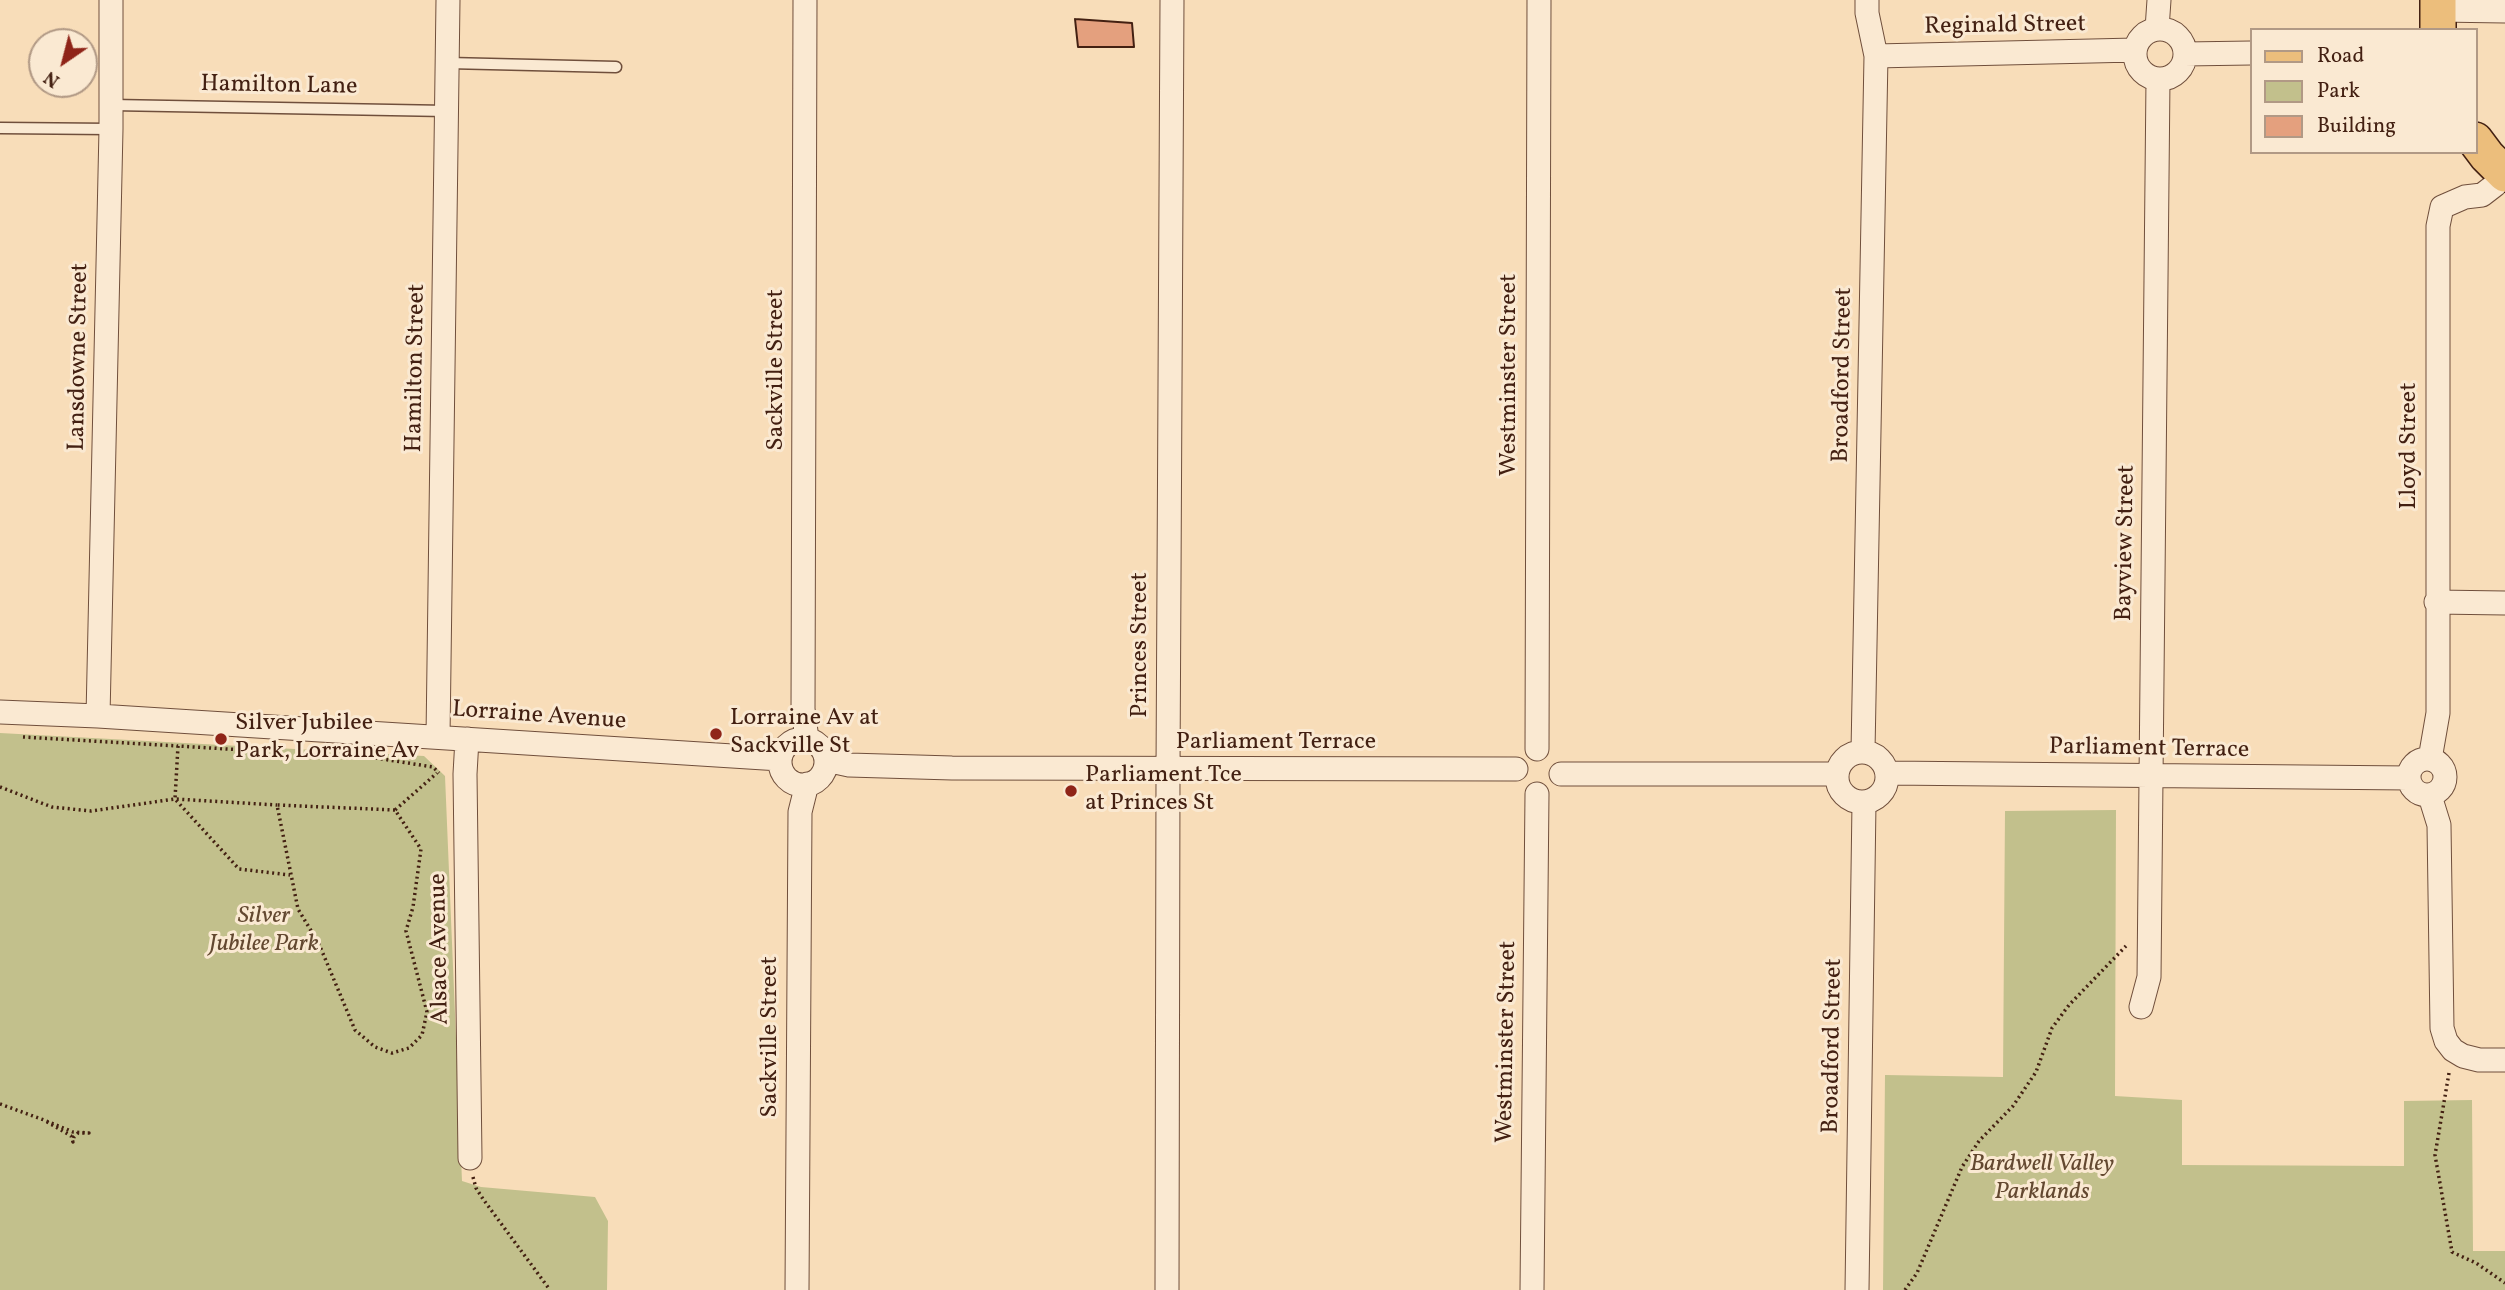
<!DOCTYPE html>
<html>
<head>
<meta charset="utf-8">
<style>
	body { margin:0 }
	#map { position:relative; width:2505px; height:1290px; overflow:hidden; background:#f8ddb9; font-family:Vollkorn,serif }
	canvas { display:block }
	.legend { position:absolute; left:2250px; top:28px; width:228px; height:126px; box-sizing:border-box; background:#fae9d2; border:2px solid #b19985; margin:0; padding:9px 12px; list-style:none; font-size:21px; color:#432012 }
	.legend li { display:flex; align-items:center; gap:14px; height:35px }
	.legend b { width:35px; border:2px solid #b19985 }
	.north { position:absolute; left:28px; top:28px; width:70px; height:70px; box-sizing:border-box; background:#fae9d2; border:2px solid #b19985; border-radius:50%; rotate:215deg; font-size:19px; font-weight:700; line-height:28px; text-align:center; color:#432012 }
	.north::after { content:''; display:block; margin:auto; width:24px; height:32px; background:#8f2418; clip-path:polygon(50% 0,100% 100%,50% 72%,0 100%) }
</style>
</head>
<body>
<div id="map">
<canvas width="2505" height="1290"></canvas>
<ul class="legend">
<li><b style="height:9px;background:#ecbe7c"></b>Road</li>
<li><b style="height:19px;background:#c2c08c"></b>Park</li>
<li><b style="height:19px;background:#e4a07e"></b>Building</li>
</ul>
<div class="north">N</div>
</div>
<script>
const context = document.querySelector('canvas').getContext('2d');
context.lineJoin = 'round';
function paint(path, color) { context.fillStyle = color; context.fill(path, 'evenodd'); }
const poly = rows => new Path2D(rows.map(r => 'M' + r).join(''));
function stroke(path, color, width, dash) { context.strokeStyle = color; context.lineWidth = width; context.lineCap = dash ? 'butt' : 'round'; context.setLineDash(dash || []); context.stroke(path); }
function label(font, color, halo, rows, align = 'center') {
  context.font = font + ' Vollkorn,serif'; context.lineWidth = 6; context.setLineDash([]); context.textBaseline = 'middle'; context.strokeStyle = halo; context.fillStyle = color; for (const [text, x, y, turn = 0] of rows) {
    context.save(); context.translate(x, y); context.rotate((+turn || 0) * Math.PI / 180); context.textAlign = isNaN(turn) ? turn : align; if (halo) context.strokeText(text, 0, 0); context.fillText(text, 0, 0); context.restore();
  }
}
paint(poly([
	[0,733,424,756,445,776,462,1181,481,1187,595,1197,608,1221,607,1290,0,1290],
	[2116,810,2115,1096,2182,1100,2182,1165,2404,1166,2404,1101,2472,1100,2473,1251,2505,1251,2505,1290,1883,1290,1885,1075,2003,1077,2005,811]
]), '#c2c08c');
const building = poly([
	[1075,19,1132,23,1134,47,1078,47,1075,19]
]);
paint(building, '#e4a07e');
stroke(building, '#432012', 2);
const lane = poly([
	[448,63,616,67],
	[112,105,447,111],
	[0,128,111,129]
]);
const street = poly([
	[805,0,803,709,807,739],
	[2438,10,2505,11],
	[2157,29,2159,0],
	'2135 54a25 25 0 1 1 50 0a25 25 0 1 1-50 0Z',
	[2185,54,2251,53],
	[1876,56,2135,50],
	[2436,602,2505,603],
	[0,712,98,716,780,759],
	[98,716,111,129,111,0],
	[438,737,448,0],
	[467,739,465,774,470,1158],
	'780 762a23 23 0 1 1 46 0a23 23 0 1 1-46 0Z',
	[1537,749,1539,0],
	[1863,751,1876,56,1867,13,1867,0],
	'1837 777a25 25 0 1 1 50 0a25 25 0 1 1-50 0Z',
	'2409 777a18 18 0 1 1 36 0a18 18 0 1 1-36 0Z',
	[2430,759,2438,713,2438,226,2442,207,2465,197,2482,195,2495,185,2503,173],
	[826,760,849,765,952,768,1516,769],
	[1888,773,2409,778],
	[1561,774,1837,774],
	[2430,796,2439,825,2442,1028,2446,1041,2453,1050,2463,1056,2479,1060,2505,1060],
	[2141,1007,2149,977,2158,79],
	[797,1290,800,812,807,784],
	[1167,1290,1168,770,1172,0],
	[1532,1290,1537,794],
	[1857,1290,1864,803]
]);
const primary = poly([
	[2438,30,2438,0],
	[2475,140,2487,156,2505,174]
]);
stroke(lane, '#704f3c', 13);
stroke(street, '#704f3c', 25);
stroke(primary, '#432012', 38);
stroke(poly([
	[23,737,178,746],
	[244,750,178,746,175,799,277,805],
	[370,757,433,767,439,773],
	[0,787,52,807,91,811,175,799,239,869,290,875],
	[395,810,277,805,298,909,319,944,355,1030,375,1047,392,1053,409,1048,422,1035,427,1012,406,931,413,907,421,849,395,810,437,773],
	[2449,1073,2435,1155,2452,1252,2476,1263,2505,1283],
	[0,1104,44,1120,73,1132,89,1133,78,1133,74,1137,73,1142,71,1136,44,1120],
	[473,1177,476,1188,483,1199,550,1290],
	[1905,1290,1917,1273,1962,1167,1979,1141,2013,1106,2036,1072,2052,1028,2069,1005,2126,946]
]), '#432012', 3.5, [2, 3.5]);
stroke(lane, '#fae9d2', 10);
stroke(street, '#fae9d2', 23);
stroke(primary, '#ecbe7c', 35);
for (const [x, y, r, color] of [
	[716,734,7,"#8f2418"],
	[221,739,7,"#8f2418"],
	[1071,791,7,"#8f2418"]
]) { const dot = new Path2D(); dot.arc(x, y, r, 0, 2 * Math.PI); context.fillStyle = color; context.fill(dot); stroke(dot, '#fae9d2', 2.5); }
label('24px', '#432012', '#fae9d2', [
	["Reginald Street",2005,27,-1],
	["Hamilton Lane",279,87,1],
	["Lansdowne Street",80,357,-89],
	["Hamilton Street",417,368,-89],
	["Sackville Street",778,370,-90],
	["Westminster Street",1511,375,-90],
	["Broadford Street",1844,375,-89],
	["Lloyd Street",2411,446,-90],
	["Bayview Street",2127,543,-89],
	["Princes Street",1142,645,-90],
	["Lorraine Avenue",539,717,4],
	["Parliament Terrace",1276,744],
	["Parliament Terrace",2149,750,1],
	["Alsace Avenue",441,949,-91],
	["Sackville Street",772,1037,-90],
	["Westminster Street",1508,1042,-89],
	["Broadford Street",1834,1046,-89]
]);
label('24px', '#432012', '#fae9d2', [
	["Lorraine Av at",730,720],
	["Sackville St",730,748],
	["Silver Jubilee",235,725],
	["Park, Lorraine Av",235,753],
	["Parliament Tce",1085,777],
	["at Princes St",1085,805]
], 'left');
label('italic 24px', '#634830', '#fae9d2', [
	["Silver",264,918],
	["Jubilee Park",264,946],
	["Bardwell Valley",2042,1166],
	["Parklands",2042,1194]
]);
</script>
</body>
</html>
